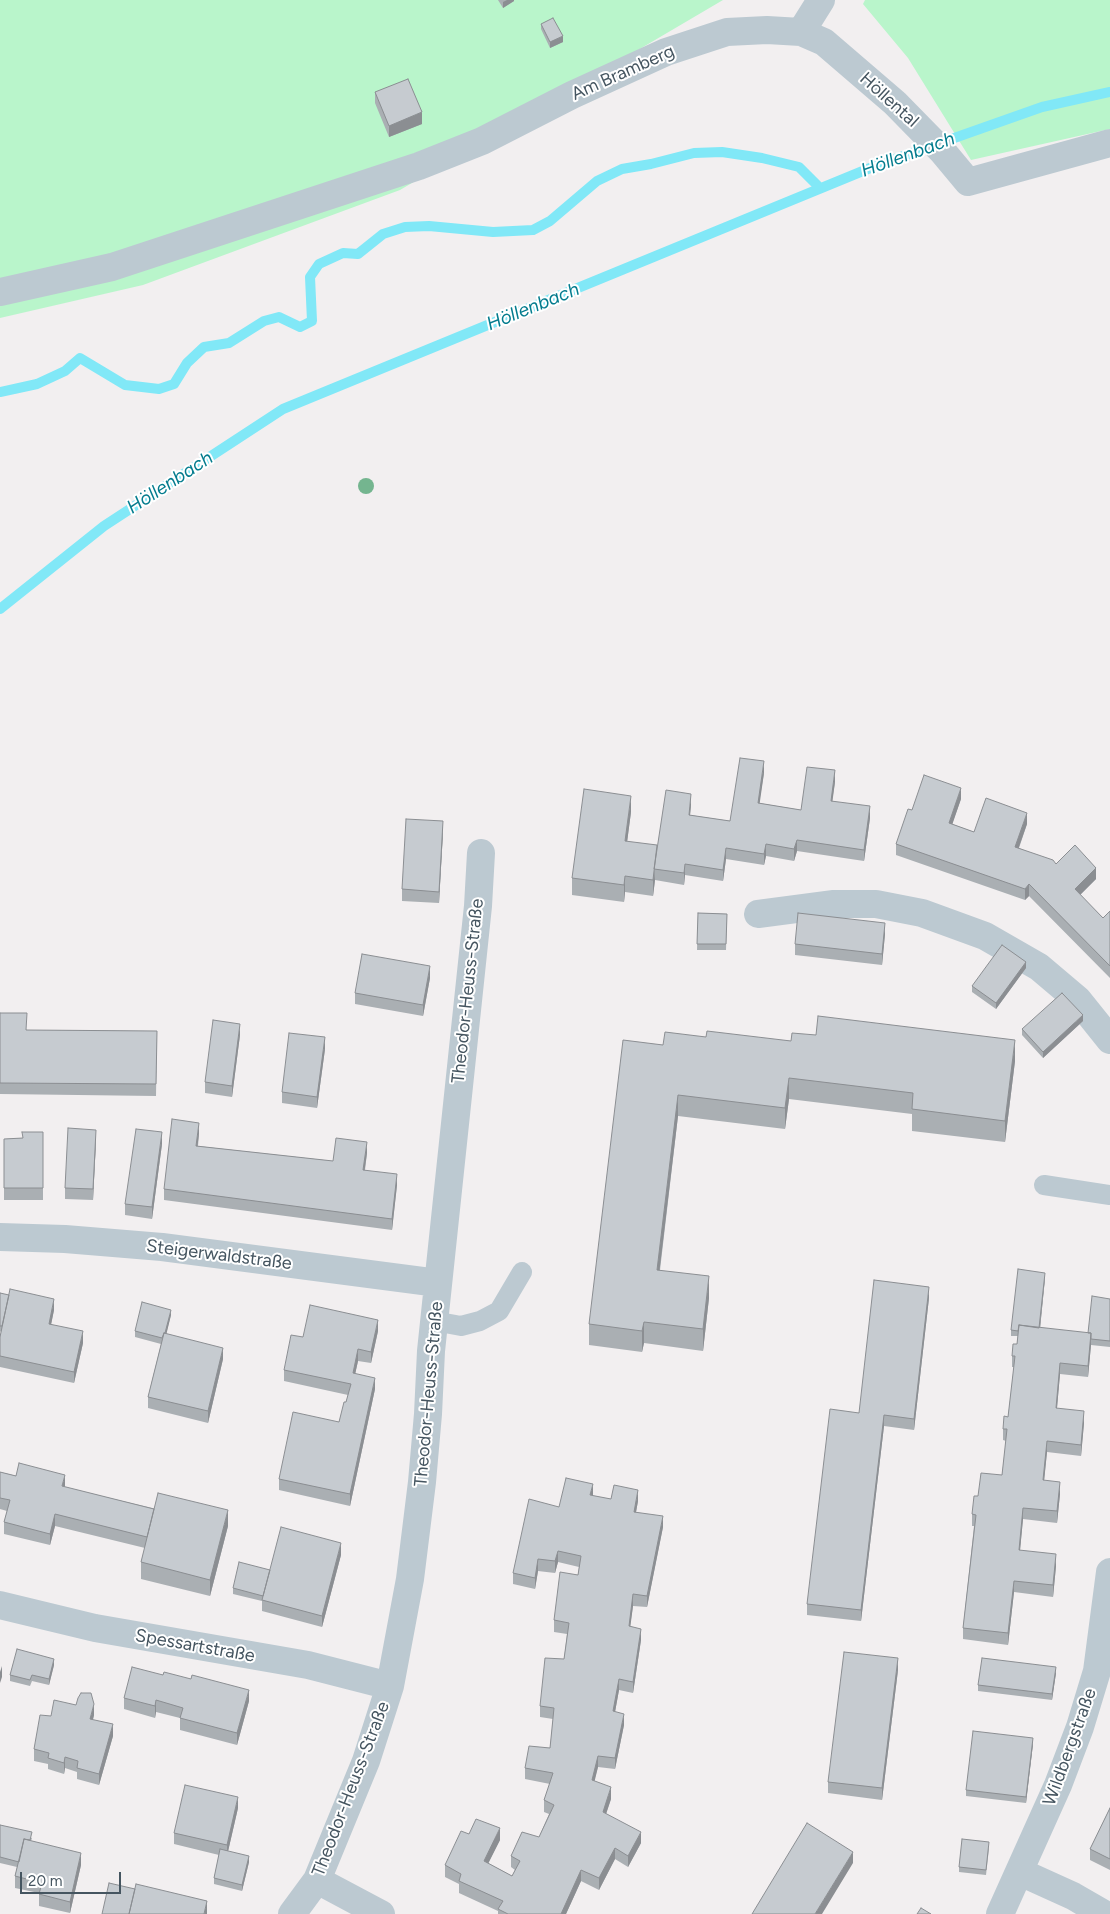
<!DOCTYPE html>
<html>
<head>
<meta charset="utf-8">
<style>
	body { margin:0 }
	#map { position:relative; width:1110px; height:1914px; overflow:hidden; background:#f2eff0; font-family:Figtree,sans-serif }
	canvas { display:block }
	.scale { position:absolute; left:20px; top:1872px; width:101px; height:22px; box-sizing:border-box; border:2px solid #455560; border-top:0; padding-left:6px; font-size:15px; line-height:18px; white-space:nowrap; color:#455560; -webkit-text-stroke:4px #fff; paint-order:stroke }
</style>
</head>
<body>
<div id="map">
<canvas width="1110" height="1914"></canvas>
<div class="scale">20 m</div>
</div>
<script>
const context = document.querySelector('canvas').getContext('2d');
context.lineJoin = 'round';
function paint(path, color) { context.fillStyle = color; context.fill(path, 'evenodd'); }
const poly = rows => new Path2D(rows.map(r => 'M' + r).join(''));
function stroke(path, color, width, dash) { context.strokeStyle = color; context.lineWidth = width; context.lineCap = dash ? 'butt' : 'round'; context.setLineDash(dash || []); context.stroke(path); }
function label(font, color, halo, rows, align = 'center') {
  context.font = font + ' Figtree,sans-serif'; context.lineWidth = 4; context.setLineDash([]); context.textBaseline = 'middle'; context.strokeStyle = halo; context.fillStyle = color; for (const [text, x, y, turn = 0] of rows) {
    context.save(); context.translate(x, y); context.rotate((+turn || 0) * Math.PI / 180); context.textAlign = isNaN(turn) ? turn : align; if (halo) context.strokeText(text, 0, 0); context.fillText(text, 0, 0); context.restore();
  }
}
paint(poly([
	[0,0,723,0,400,190,143,285,0,318],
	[865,0,1110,0,1110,129,971,160,908,58,863,4]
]), '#b9f5cb');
stroke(poly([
	[0,392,37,384,65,371,80,358,125,385,159,389,174,384,187,363,204,347,229,343,264,321,279,317,300,327,312,321,310,277,319,264,343,253,358,254,383,234,405,227,429,226,493,232,533,230,550,221,597,181,622,169,651,164,694,153,722,152,762,158,799,167,820,188],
	[0,609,104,526,283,409,875,166,1042,107,1110,92]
]), '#81e8f7', 10);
stroke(poly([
	[1044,1185,1110,1195],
	[434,1321,461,1326,480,1321,499,1311,522,1272]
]), '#bcc9d1', 20);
stroke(poly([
	[801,32,821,0],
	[0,292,112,267,419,166,482,141,572,95,666,52,727,32,767,30,801,32,824,42,895,103,943,152,968,182,1110,143],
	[758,914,834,904,876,904,922,913,985,936,1039,967,1078,1000,1110,1040],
	[0,1237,65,1239,162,1247,438,1283],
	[0,1605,95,1628,308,1665,390,1686],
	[1020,1872,1073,1896,1104,1914],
	[317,1880,381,1914],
	[292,1914,317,1880,366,1761,390,1686,410,1579,422,1482,428,1414,431,1351,478,906,481,853],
	[1000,1914,1058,1785,1080,1727,1097,1671,1110,1572]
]), '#bcc9d1', 28);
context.fillStyle = '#74b58f';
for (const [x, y] of [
	[366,486]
]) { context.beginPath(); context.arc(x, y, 8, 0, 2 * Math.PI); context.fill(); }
paint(poly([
	[498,0,514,0,514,1,503,8],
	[541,24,563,42,550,48,541,29],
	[375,92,422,124,389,137,375,103],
	[764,773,759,803,801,810,835,782,832,801,870,818,864,861,797,851,794,861,766,856,764,865,726,859,723,881,685,875,684,885,655,880,653,896,625,892,624,902,572,895,572,878,631,812,627,842,657,850,691,805,690,815,730,821],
	[961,799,952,824,974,832,1027,824,1019,848,1056,864,1096,879,1080,895,1103,918,1110,911,1110,978,1029,896,1025,900,896,855,896,844,912,810],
	[443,832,439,903,402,901,402,889],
	[698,913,727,914,726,950,697,950],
	[885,934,882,965,795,955,795,944],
	[1026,968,996,1009,972,992,972,986],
	[430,978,423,1016,355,1004,355,993],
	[0,1013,27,1030,157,1031,156,1096,0,1094],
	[1083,1021,1043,1058,1022,1035,1022,1029],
	[240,1035,232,1097,205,1093,205,1082],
	[706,1037,791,1041,1015,1061,1005,1142,912,1131,912,1114,789,1099,785,1129,678,1116,660,1270,709,1298,703,1351,644,1343,642,1352,589,1345,589,1324,663,1045],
	[325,1049,317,1108,282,1103,282,1092],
	[43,1132,43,1200,4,1200,4,1139,22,1138],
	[199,1134,198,1146,251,1152,333,1161,367,1153,365,1170,397,1185,392,1230,164,1200,164,1189],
	[96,1141,93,1200,65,1199,65,1188],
	[162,1144,152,1219,125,1215,125,1204],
	[1045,1278,1040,1328,1088,1333,1110,1299,1110,1347,1091,1345,1088,1377,1060,1374,1057,1408,1084,1423,1081,1456,1047,1452,1044,1480,1060,1494,1057,1523,1023,1519,1020,1550,1056,1566,1053,1597,1014,1592,1008,1645,963,1639,963,1628,974,1526,972,1526,972,1514,978,1496,1002,1475,1006,1441,1003,1440,1003,1429,1008,1417,1014,1367,1012,1367,1012,1356,1017,1344,1018,1336,1011,1336,1011,1330],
	[0,1293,54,1310,51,1324,83,1343,74,1383,0,1367,0,1337,1,1332,0,1331],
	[929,1298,914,1430,884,1426,861,1621,807,1615,807,1604,859,1413],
	[171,1315,166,1334,223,1359,208,1423,148,1408,148,1397,161,1344,135,1337,135,1331],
	[378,1331,371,1363,358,1361,355,1374,375,1389,350,1506,279,1490,279,1479,339,1422,346,1402,348,1395,284,1381,284,1370,303,1337],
	[0,1472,228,1526,210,1596,141,1579,141,1562,145,1548,55,1526,50,1545,4,1534,4,1522,7,1511,0,1509],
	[593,1496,611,1499,638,1501,636,1512,663,1527,647,1607,633,1606,630,1626,641,1640,633,1693,619,1690,615,1712,624,1725,615,1769,598,1767,594,1781,611,1799,606,1814,641,1843,628,1867,615,1859,599,1890,581,1881,566,1914,498,1914,498,1911,459,1893,459,1884,445,1877,445,1865,469,1834,500,1840,488,1863,512,1876,515,1870,511,1867,511,1856,539,1837,549,1814,544,1812,544,1800,550,1784,525,1779,525,1768,550,1748,553,1719,540,1717,540,1706,564,1659,567,1634,554,1632,554,1620,578,1575,579,1567,558,1562,555,1573,538,1571,535,1589,513,1584,513,1573],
	[341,1555,322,1627,262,1611,262,1601,233,1594,233,1588,270,1570],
	[54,1665,49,1685,32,1681,30,1686,10,1681,10,1675],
	[898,1670,882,1800,828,1793,828,1782],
	[1056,1673,1052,1700,978,1691,978,1685],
	[124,1698,249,1701,237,1745,180,1730,180,1718,156,1712,155,1718,124,1709],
	[94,1715,93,1720,113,1736,99,1785,77,1779,77,1772,65,1768,64,1774,48,1769,48,1764,34,1761,34,1749,51,1716],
	[1033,1744,1026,1803,966,1796,966,1790],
	[238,1808,228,1851,249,1862,242,1891,214,1884,214,1878,219,1855,174,1844,174,1833],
	[1110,1808,1110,1870,1090,1860,1090,1849],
	[0,1825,32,1838,31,1841,81,1865,70,1913,39,1906,39,1893,15,1888,15,1876,17,1867,0,1863],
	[989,1848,986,1875,959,1872,959,1867]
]), '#aaafb3');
paint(poly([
	[507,0,514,0,514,1,503,8,503,2],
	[563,36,563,42,550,48,550,42],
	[422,112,422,124,389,137,389,126],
	[764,761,764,773,758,815,758,803],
	[835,770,835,782,831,812,831,801],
	[961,788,961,799,949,834,949,823],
	[691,794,691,805,689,826,689,815],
	[631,796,631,812,625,858,625,841],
	[870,806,870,818,864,861,864,850],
	[1027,813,1027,824,1015,858,1015,847],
	[443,821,443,832,439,903,439,892],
	[797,840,797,851,794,861,794,849],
	[766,844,766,856,764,865,764,854],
	[657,845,654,869,655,880,653,896,653,880],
	[726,848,726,859,723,881,723,870],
	[685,864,685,875,684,885,684,873],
	[1096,868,1096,879,1075,900,1075,889],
	[625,876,625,892,624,902,624,885],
	[1029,884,1029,896,1025,900,1025,889],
	[885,923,885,934,882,965,882,954],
	[1026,962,1026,968,996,1009,996,1003],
	[430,966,430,978,423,1016,423,1005],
	[1083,1015,1083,1021,1043,1058,1043,1052],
	[240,1024,240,1035,232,1097,232,1086],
	[325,1037,325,1049,317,1108,317,1097],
	[1015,1040,1015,1061,1005,1142,1005,1121],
	[789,1078,789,1099,785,1129,785,1108],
	[678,1095,678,1116,657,1291,657,1270],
	[199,1123,199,1134,196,1157,196,1146],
	[96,1130,96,1141,93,1200,93,1189],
	[162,1132,162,1144,152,1219,152,1207],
	[367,1142,367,1153,363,1181,363,1170],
	[397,1174,397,1185,392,1230,392,1219],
	[1045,1273,1045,1278,1039,1339,1039,1333],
	[709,1276,709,1298,703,1351,703,1329],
	[929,1287,929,1298,914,1430,914,1419],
	[54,1299,54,1310,49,1335,49,1324],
	[171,1310,171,1315,164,1344,164,1338],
	[378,1320,378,1331,371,1363,371,1352],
	[644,1322,644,1343,642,1352,642,1331],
	[83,1331,83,1343,74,1383,74,1372],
	[1091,1333,1091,1345,1088,1377,1088,1366],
	[223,1348,223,1359,208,1423,208,1411],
	[358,1349,358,1361,353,1384,353,1373],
	[1060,1363,1060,1374,1056,1419,1056,1408],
	[375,1378,375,1389,350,1506,350,1494],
	[1084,1411,1084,1423,1081,1456,1081,1445],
	[884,1415,884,1426,861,1621,861,1610],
	[1047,1441,1047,1452,1043,1492,1043,1480],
	[65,1475,65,1486,62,1497,62,1486],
	[1060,1482,1060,1494,1057,1523,1057,1511],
	[593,1484,593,1496,590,1495],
	[638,1490,638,1501,634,1523,634,1512],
	[1023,1508,1023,1519,1019,1561,1019,1550],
	[228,1510,228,1526,210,1596,210,1580],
	[55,1514,55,1526,50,1545,50,1534],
	[663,1516,663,1527,647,1607,647,1596],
	[341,1543,341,1555,322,1627,322,1616],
	[558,1551,558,1562,555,1573,555,1561],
	[1056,1554,1056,1566,1053,1597,1053,1585],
	[538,1559,538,1571,535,1589,535,1578],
	[1014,1581,1014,1592,1008,1645,1008,1633],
	[633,1594,633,1606,629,1637,629,1626],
	[641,1629,641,1640,633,1693,633,1682],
	[898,1658,898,1670,882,1800,882,1788],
	[54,1659,54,1665,49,1685,49,1679],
	[2,1666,2,1677,0,1683,0,1672],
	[1056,1667,1056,1673,1052,1700,1052,1694],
	[619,1679,619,1690,613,1723,613,1711],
	[249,1690,249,1701,237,1745,237,1733],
	[156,1700,156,1712,155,1718,155,1706],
	[94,1704,94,1715,90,1730,90,1719],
	[624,1714,624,1725,615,1769,615,1758],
	[113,1724,113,1736,99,1785,99,1774],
	[1033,1738,1033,1744,1026,1803,1026,1797],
	[598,1756,598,1767,592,1792,592,1780],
	[65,1757,65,1768,64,1774,64,1763],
	[611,1787,611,1799,603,1823,603,1812],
	[238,1797,238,1808,227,1856,227,1845],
	[500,1828,500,1840,484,1872,484,1861],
	[641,1832,641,1843,628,1867,628,1856],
	[615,1848,615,1859,599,1890,599,1878],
	[853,1852,853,1863,822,1914,815,1914],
	[81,1853,81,1865,70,1913,70,1902],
	[249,1856,249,1862,242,1891,242,1885],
	[581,1870,581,1881,566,1914,561,1914],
	[207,1901,207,1914,204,1914]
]), '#8b8e92');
const building = poly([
	[553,18,563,36,550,42,541,24,553,18],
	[408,79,422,112,389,126,375,92,408,79],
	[740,758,764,761,758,803,801,810,807,767,835,770,831,801,870,806,864,850,797,840,794,849,766,844,764,854,726,848,723,870,685,864,684,873,654,869,666,790,691,794,689,815,730,821,740,758],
	[924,775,961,788,949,823,974,832,986,798,1027,813,1015,847,1053,860,1056,864,1075,845,1096,868,1075,889,1103,918,1110,911,1110,966,1029,884,1025,889,896,844,908,809,912,810,924,775],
	[584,789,631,796,625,841,657,845,653,880,625,876,624,885,572,878,584,789],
	[406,819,443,821,439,892,402,889,406,819],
	[698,913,727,914,726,944,697,944,698,913],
	[798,913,885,923,882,954,795,944,798,913],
	[1002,945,1026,962,996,1003,972,986,1002,945],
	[362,954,430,966,423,1005,355,993,362,954],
	[1062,993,1083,1015,1043,1052,1022,1029,1062,993],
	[0,1013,27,1013,26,1030,157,1031,156,1084,0,1083,0,1013],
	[818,1016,1015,1040,1005,1121,912,1109,913,1093,789,1078,785,1108,678,1095,657,1270,709,1276,703,1329,644,1322,642,1331,589,1324,623,1040,663,1045,665,1032,706,1037,707,1031,791,1041,792,1033,816,1035,818,1016],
	[213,1020,240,1024,232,1086,205,1082,213,1020],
	[289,1033,325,1037,317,1097,282,1092,289,1033],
	[172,1119,199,1123,196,1146,251,1152,333,1161,336,1138,367,1142,363,1170,397,1174,392,1219,164,1189,172,1119],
	[68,1128,96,1130,93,1189,65,1188,68,1128],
	[136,1129,162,1132,152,1207,125,1204,136,1129],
	[22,1132,43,1132,43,1188,4,1188,4,1139,23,1138,22,1132],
	[1018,1269,1045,1273,1039,1328,1019,1325,1018,1331,1011,1330,1018,1269],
	[874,1280,929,1287,914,1419,884,1415,861,1610,807,1604,830,1409,859,1413,874,1280],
	[10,1289,54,1299,49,1324,83,1331,74,1372,0,1356,0,1337,10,1289],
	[0,1293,9,1295,2,1326,0,1326,0,1293],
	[1092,1296,1110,1299,1110,1341,1091,1339,1091,1333,1088,1333,1092,1296],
	[142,1302,171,1310,165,1333,164,1333,162,1338,135,1331,142,1302],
	[310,1305,378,1320,371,1352,358,1349,353,1373,375,1378,350,1494,279,1479,293,1412,339,1422,344,1402,346,1402,351,1384,284,1370,291,1335,303,1337,310,1305],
	[1019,1325,1091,1333,1088,1366,1060,1363,1056,1408,1084,1411,1081,1445,1047,1441,1043,1480,1060,1482,1057,1511,1023,1508,1019,1550,1056,1554,1053,1585,1014,1581,1008,1633,963,1628,976,1515,972,1514,974,1496,978,1496,981,1473,1002,1475,1007,1429,1003,1429,1004,1416,1008,1417,1015,1356,1012,1356,1013,1344,1017,1344,1019,1325],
	[164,1333,223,1348,208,1411,148,1397,164,1333],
	[19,1463,65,1475,62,1486,154,1509,147,1537,55,1514,50,1534,4,1522,10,1500,0,1498,0,1472,16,1476,19,1463],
	[566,1478,593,1484,590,1495,611,1499,614,1485,638,1490,634,1512,663,1516,647,1596,633,1594,629,1626,641,1629,633,1682,619,1679,613,1711,624,1714,615,1758,598,1756,592,1780,611,1787,603,1812,641,1832,628,1856,615,1848,599,1878,581,1870,561,1914,508,1914,498,1909,503,1901,459,1881,461,1874,445,1865,461,1831,469,1834,476,1819,500,1828,484,1861,512,1876,520,1861,511,1856,522,1832,539,1837,554,1805,544,1800,553,1773,525,1768,529,1746,550,1748,554,1708,540,1706,545,1658,564,1659,569,1623,554,1620,560,1572,578,1575,581,1556,558,1551,555,1561,538,1559,535,1578,513,1573,529,1499,559,1507,566,1478],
	[158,1493,228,1510,210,1580,141,1562,158,1493],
	[281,1527,341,1543,322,1616,262,1600,281,1527],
	[239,1562,270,1570,263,1596,233,1588,239,1562],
	[17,1649,54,1659,49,1679,32,1675,30,1680,10,1675,17,1649],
	[844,1652,898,1658,882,1788,828,1782,844,1652],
	[982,1658,1056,1667,1052,1694,978,1685,982,1658],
	[132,1667,163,1675,164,1672,191,1679,192,1675,249,1690,237,1733,180,1718,183,1708,156,1700,155,1706,124,1698,132,1667],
	[81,1693,91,1693,94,1704,90,1719,113,1724,99,1774,77,1768,78,1761,65,1757,64,1763,48,1758,49,1753,34,1749,40,1715,51,1716,54,1700,76,1705,78,1698,81,1693],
	[973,1731,1033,1738,1026,1797,966,1790,973,1731],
	[185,1785,238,1797,227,1845,174,1833,185,1785],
	[1110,1808,1110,1859,1090,1849,1110,1808],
	[807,1823,853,1852,815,1914,752,1914,807,1823],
	[0,1825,32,1832,30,1840,24,1839,19,1862,0,1857,0,1825],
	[24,1839,81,1853,70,1902,39,1894,42,1883,15,1876,24,1839],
	[962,1839,989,1842,986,1870,959,1867,962,1839],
	[220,1849,249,1856,242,1885,214,1878,220,1849],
	[109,1883,135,1889,129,1914,102,1914,109,1883],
	[136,1884,207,1901,204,1914,129,1914,136,1884],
	[921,1908,931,1914,917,1914,921,1908]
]);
paint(building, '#c6cbd0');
stroke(building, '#8b8e92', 1);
label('18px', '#455560', '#fff', [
	["Am Bramberg",623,73,-24],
	["Höllental",889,100,42],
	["Theodor-Heuss-Straße",468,991,-84],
	["Steigerwaldstraße",219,1255,7],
	["Theodor-Heuss-Straße",429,1394,-85],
	["Spessartstraße",195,1646,10],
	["Wildbergstraße",1070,1747,-70],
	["Theodor-Heuss-Straße",351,1789,-69]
]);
label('italic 19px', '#047c8e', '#fff', [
	["Höllenbach",908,155,-20],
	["Höllenbach",533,307,-22],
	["Höllenbach",170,483,-33]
]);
</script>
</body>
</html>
